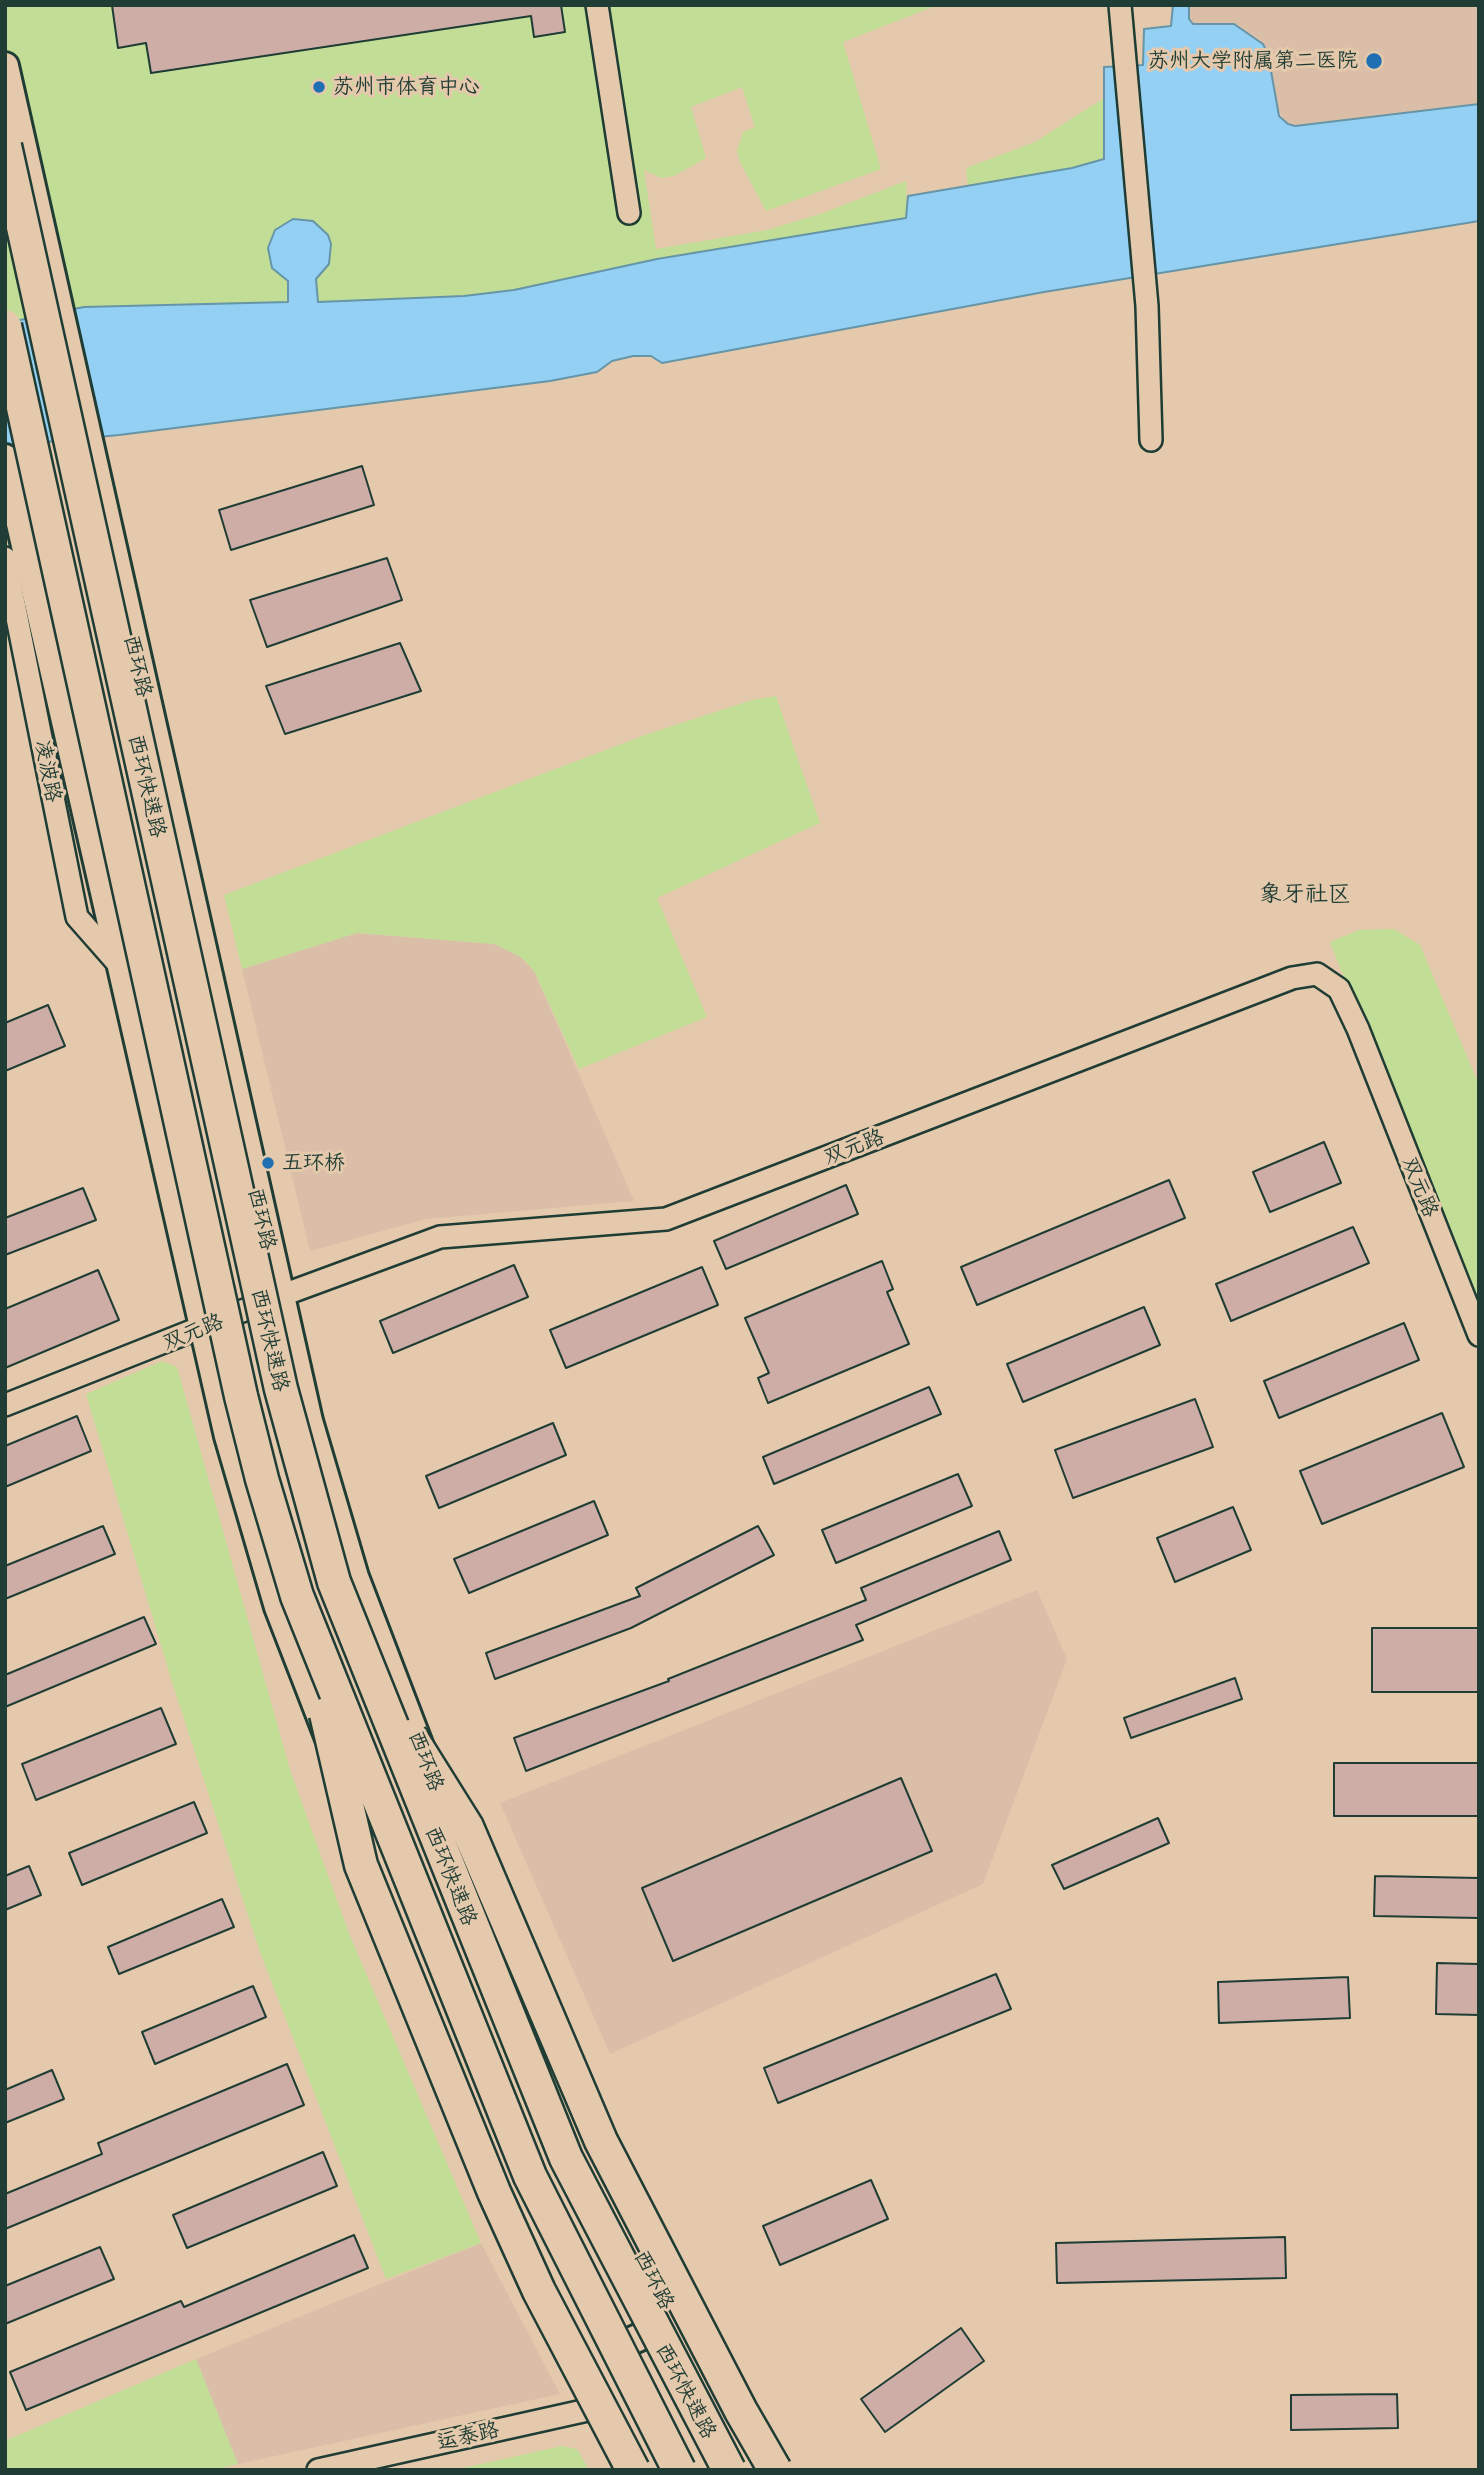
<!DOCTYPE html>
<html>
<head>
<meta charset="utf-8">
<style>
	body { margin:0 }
	#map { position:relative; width:1484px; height:2475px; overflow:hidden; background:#e5c9ac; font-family:Mali,sans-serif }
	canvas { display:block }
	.frame { position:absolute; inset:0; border:7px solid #1f3d34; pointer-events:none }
</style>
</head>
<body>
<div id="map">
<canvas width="1484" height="2475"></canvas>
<div class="frame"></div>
</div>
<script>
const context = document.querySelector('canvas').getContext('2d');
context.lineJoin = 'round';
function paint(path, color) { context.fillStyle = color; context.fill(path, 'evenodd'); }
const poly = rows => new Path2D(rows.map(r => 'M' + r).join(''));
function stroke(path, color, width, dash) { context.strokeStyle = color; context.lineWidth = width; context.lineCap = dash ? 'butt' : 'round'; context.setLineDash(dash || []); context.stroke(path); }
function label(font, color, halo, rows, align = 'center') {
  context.font = font + ' Mali,"LXGW WenKai TC",sans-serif'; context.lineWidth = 6; context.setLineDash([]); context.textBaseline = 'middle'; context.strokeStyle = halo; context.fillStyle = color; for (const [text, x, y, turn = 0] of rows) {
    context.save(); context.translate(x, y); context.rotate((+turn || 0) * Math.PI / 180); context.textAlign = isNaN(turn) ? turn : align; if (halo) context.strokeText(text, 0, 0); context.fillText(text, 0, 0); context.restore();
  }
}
paint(poly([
	[1189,5,1479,5,1479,104,1295,126,1288,124,1277,109,1268,54,1234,24,1190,23],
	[357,933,494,944,521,957,534,971,634,1201,426,1219,310,1251,242,969],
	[1037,1590,1067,1659,983,1884,610,2054,500,1803],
	[481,2243,560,2394,238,2464,196,2359]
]), '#dabea8');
paint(poly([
	[5,5,938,5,843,42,881,169,766,211,740,162,737,151,743,132,755,127,742,87,691,107,706,158,674,176,661,178,644,170,656,249,767,230,820,214,906,181,907,218,657,259,514,290,464,296,209,306,5,323],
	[1104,98,1105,159,1072,168,968,186,966,168,1035,142],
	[776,696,820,823,657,898,707,1017,579,1069,534,971,521,957,494,944,357,933,242,969,224,895,645,735,752,700],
	[1394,929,1420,945,1479,1085,1479,1325,1330,942,1359,930],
	[162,1361,177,1367,290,1770,321,1856,350,1936,481,2243,386,2279,260,1952,172,1682,86,1394],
	[196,2359,238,2464,212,2470,7,2470,7,2440],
	[562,2446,577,2449,589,2470,454,2470]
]), '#c2de96');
const water = poly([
	[1173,5,1189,5,1189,19,1193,24,1234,24,1263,44,1268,54,1279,116,1288,124,1295,126,1479,104,1479,221,1044,292,662,363,651,356,633,356,612,361,597,372,550,381,119,435,5,446,5,323,84,307,288,302,288,281,272,268,268,248,275,230,293,219,313,221,328,235,331,244,329,264,316,279,318,302,464,296,514,290,657,259,906,218,908,196,1072,168,1104,159,1104,67,1143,65,1144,29,1171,26,1173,5]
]);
paint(water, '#93d0f4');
stroke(water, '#6595a7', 2);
const building = poly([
	[112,5,561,5,565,32,534,37,531,16,151,73,146,43,118,48,112,5],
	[362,466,374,505,231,550,219,510,362,466],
	[387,558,402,600,267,647,250,600,387,558],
	[400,643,421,691,285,734,266,686,400,643],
	[48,1005,65,1046,5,1071,5,1023,48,1005],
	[1324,1142,1341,1183,1270,1212,1253,1172,1324,1142],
	[1169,1180,1185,1218,977,1305,961,1267,1169,1180],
	[846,1185,858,1214,726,1269,714,1241,846,1185],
	[83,1188,96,1220,5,1255,5,1218,83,1188],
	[1353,1227,1369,1263,1231,1321,1216,1284,1353,1227],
	[882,1261,893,1289,887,1292,909,1344,768,1403,758,1378,769,1373,745,1318,882,1261],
	[514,1265,528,1297,393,1353,380,1321,514,1265],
	[702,1267,718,1305,566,1368,550,1330,702,1267],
	[98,1270,119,1320,5,1368,5,1309,98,1270],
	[1144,1307,1160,1345,1023,1402,1007,1364,1144,1307],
	[1404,1323,1419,1360,1279,1418,1264,1381,1404,1323],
	[929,1387,941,1414,774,1484,763,1457,929,1387],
	[1195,1399,1213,1447,1073,1498,1055,1450,1195,1399],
	[1442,1413,1464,1467,1322,1524,1300,1471,1442,1413],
	[77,1416,91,1451,5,1487,5,1446,77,1416],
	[553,1423,566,1455,439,1508,426,1476,553,1423],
	[958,1474,972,1506,836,1563,822,1530,958,1474],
	[594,1501,608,1535,469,1593,454,1559,594,1501],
	[1233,1507,1251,1550,1175,1582,1157,1538,1233,1507],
	[103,1526,115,1554,5,1599,5,1566,103,1526],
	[758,1526,774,1555,631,1628,495,1679,486,1653,640,1596,636,1588,758,1526],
	[999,1531,1011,1560,856,1625,863,1640,526,1771,514,1738,669,1681,668,1679,866,1600,861,1588,999,1531],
	[144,1617,156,1644,5,1707,5,1675,144,1617],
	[1372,1628,1479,1628,1479,1692,1372,1692,1372,1628],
	[1235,1678,1242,1699,1131,1738,1124,1718,1235,1678],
	[161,1708,176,1744,36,1800,22,1764,161,1708],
	[1334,1763,1479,1763,1479,1816,1334,1816,1334,1763],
	[901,1778,932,1851,673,1961,642,1888,901,1778],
	[194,1802,207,1833,82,1885,69,1853,194,1802],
	[1158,1818,1169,1843,1064,1889,1052,1865,1158,1818],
	[29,1866,41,1895,5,1910,5,1876,29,1866],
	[1375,1876,1479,1878,1479,1918,1374,1916,1375,1876],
	[222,1899,234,1927,119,1974,108,1947,222,1899],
	[1437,1963,1479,1964,1479,2015,1436,2014,1437,1963],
	[996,1974,1011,2009,778,2103,764,2068,996,1974],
	[1348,1977,1350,2018,1219,2023,1218,1982,1348,1977],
	[253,1986,266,2017,155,2064,142,2032,253,1986],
	[287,2064,304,2105,5,2229,5,2194,102,2154,98,2143,287,2064],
	[52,2070,64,2099,5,2123,5,2090,52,2070],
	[323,2152,337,2186,187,2248,173,2215,323,2152],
	[871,2180,888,2219,780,2265,763,2226,871,2180],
	[354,2235,368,2268,26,2410,10,2372,181,2301,184,2307,354,2235],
	[1285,2237,1286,2278,1057,2283,1056,2243,1285,2237],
	[100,2247,114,2279,5,2324,5,2286,100,2247],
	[961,2328,984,2361,885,2432,861,2399,961,2328],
	[1397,2394,1398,2428,1291,2430,1291,2395,1397,2394]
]);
paint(building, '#cdada6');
stroke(building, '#1f3d34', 2);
const minor = poly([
	[597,5,629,213],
	[1120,5,1147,306,1151,440],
	[5,558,77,917,121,967],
	[5,1405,280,1296,440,1237,666,1219,1292,978,1317,974,1339,989,1358,1029,1479,1335],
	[318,2470,610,2405]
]);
const major = poly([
	[5,66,309,1421,355,1577,422,1752],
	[5,458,228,1436,278,1607,328,1736],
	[363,1825,512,2187,555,2284,654,2470],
	[454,1833,589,2153,726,2419,756,2470],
	[599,2356,672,2322]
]);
stroke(minor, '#1f3d34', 26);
stroke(major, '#1f3d34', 32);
stroke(minor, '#e5c9ac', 21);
stroke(major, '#e5c9ac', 26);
const highwayBridge = poly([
	[5,146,281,1389,334,1582,566,2158,729,2470],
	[5,326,241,1396,262,1479,297,1596,530,2176,679,2470],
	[326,1714,361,1865,494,2192,539,2291,633,2470],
	[410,1736,467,1827,601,2141,741,2411,775,2470]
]);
stroke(highwayBridge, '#1f3d34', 37, []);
stroke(highwayBridge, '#e5c9ac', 32);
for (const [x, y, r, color] of [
	[1374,61,9,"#1f6fb2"],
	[319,87,7,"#1f6fb2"],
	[268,1163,7,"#1f6fb2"]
]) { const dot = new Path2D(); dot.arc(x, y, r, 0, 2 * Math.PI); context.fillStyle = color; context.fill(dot); stroke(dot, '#e5c9ac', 2.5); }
label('21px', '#1f3d34', '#e5c9ac', [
	["苏州大学附属第二医院",1358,61,"right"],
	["苏州市体育中心",333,87],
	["五环桥",282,1163]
], 'left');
label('21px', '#1f3d34', '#e5c9ac', [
	["西环路",138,666,77],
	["凌波路",48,771,79],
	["西环快速路",147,786,77],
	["双元路",854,1147,-21],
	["双元路",1420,1187,68],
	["西环路",262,1219,77],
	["双元路",193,1332,-22],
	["西环快速路",270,1340,77],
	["西环路",426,1761,69],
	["西环快速路",451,1876,68],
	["西环路",654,2280,63],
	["西环快速路",686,2391,62],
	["运泰路",468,2436,-13]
]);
label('23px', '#1f3d34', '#e5c9ac', [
	["象牙社区",1305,894]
]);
</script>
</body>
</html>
